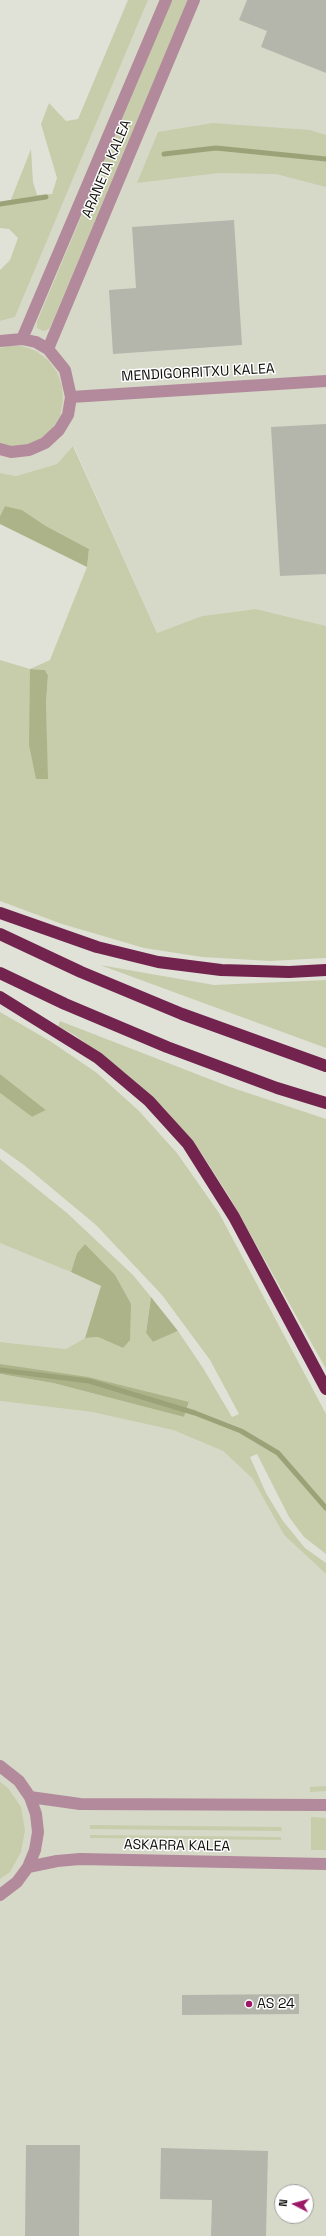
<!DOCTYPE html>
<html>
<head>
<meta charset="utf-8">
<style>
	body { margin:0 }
	#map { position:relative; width:326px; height:2236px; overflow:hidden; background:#e0e2d8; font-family:"Space Grotesk",sans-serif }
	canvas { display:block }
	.north { position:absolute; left:274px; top:2184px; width:40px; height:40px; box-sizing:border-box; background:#fff; border:1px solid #9f9f9d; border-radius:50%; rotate:276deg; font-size:11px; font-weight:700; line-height:16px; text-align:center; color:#0e0f0b }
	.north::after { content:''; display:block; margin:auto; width:14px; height:18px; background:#9d1868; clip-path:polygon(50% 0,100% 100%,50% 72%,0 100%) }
</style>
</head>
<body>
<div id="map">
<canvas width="326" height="2236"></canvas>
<div class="north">N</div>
</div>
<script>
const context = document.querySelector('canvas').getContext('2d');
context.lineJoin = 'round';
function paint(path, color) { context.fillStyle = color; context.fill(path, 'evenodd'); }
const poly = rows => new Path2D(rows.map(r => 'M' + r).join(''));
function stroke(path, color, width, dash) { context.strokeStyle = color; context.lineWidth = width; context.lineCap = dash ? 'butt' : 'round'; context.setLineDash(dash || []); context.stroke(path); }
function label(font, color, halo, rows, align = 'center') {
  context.font = font + ' "Space Grotesk",sans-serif'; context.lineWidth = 3; context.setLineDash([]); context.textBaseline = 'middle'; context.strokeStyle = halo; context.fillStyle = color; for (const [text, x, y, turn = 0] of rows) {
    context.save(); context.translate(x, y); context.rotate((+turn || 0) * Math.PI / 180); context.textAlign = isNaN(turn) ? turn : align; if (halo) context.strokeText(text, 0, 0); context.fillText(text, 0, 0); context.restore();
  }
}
paint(poly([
	[148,0,326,0,326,626,256,609,202,616,157,633,74,446,57,464,16,476,0,473,0,321,15,317],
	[0,1243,39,1257,101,1286,85,1338,66,1349,0,1342],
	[0,1401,92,1412,173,1430,223,1451,252,1478,284,1535,326,1574,326,2236,0,2236],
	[282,2192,306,2192,306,2216,282,2216]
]), '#d6d9c8');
paint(poly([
	[128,0,148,0,15,317,0,321,0,270,10,260,18,238,9,229,0,228,0,204,10,202,31,149,33,182,37,195,52,194,57,178,41,124,49,103,66,121,78,119],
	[172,0,188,0,53,321,49,329,44,331,37,328,37,322],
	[213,123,310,130,326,135,326,187,276,174,218,173,137,183,158,132],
	[7,346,22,346,36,351,48,360,57,372,62,386,63,401,60,416,52,429,40,439,27,445,12,447,0,445,0,348],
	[73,446,157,633,202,616,256,609,326,626,326,958,270,961,202,957,144,948,62,924,0,901,0,660,30,669,50,660,87,567,89,549,46,526,22,510,5,506,0,516,0,473,16,476,57,464],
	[30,669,45,670,48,674,46,703,47,779,36,779],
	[100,965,214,985,326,980,326,1048],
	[0,1012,50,1041,97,1073,139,1111,177,1153,219,1213,326,1414,326,1554,304,1537,289,1517,257,1454,250,1457,266,1493,283,1521,305,1548,326,1563,326,1574,284,1535,252,1478,223,1451,173,1430,92,1412,0,1401,0,1374,53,1383,184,1417,189,1403,0,1364,0,1342,66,1349,85,1338,98,1337,123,1348,98,1260,85,1244,77,1253,71,1272,0,1243,0,1159,67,1213,133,1275,151,1297,146,1333,153,1342,178,1331,203,1368,232,1417,239,1414,210,1360,162,1295,96,1225,24,1165,0,1148,0,1093,32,1117,46,1110,0,1074],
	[60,1021,230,1087,326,1119,326,1369,230,1198,202,1154,164,1108,126,1074,76,1036,58,1026],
	[0,1782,8,1788,21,1807,25,1830,21,1852,10,1872,0,1879],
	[326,1786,326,1791,310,1792,310,1787],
	[311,1817,326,1818,326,1850,311,1850],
	[90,1825,281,1827,282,1831,90,1829],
	[90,1835,281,1837,281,1840,90,1838]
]), '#c7cdab');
paint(poly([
	[5,506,22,510,46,526,89,549,87,567,0,524,0,516],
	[30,669,45,670,48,675,46,703,48,779,36,779,29,745],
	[0,1074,46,1110,32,1117,0,1093],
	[85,1244,115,1275,131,1304,130,1340,123,1348,98,1337,85,1338,101,1286,71,1272,77,1253],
	[151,1297,178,1331,153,1342,146,1333],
	[0,1364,88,1377,189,1402,184,1417,53,1383,0,1374]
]), '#adb388');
stroke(poly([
	[164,154,216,148,326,159],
	[0,204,46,197],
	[0,1370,89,1381,195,1413,241,1431,278,1453,326,1508]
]), '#9ca278', 5);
paint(poly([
	[247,0,326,0,326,73,261,47,267,31,239,20],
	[234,220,242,345,113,354,109,290,136,288,132,227],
	[326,424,326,574,280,576,271,427],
	[299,1994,299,2014,182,2015,182,1995],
	[26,2145,80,2145,79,2236,25,2236],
	[161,2148,268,2151,266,2236,211,2236,212,2200,160,2199]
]), '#b4b6ac');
stroke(poly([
	[22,339,166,0],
	[0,341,22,339,36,342,48,349,65,370,71,397,68,415,59,430,45,443,29,450,11,452,0,449],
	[48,349,194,0],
	[71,397,326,381],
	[0,1766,19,1781,30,1797,36,1814,38,1832,35,1850,28,1867,17,1882,0,1895],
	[30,1797,80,1804,326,1805],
	[28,1867,57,1861,80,1859,326,1864]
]), '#b28a9c', 12);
stroke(poly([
	[0,913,97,947,158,962,221,970,289,972,326,970],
	[0,934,81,972,182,1014,326,1066],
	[0,973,65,1004,167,1047,277,1088,326,1103],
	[0,997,98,1058,149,1101,188,1144,234,1217,326,1389]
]), '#72244f', 12);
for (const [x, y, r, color] of [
	[249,2004,4,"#9d1868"]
]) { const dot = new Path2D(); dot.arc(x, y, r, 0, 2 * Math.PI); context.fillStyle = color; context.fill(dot); stroke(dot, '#fff', 1.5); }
label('14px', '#0e0f0b', '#fff', [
	["ARANETA KALEA",107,169,-67],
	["MENDIGORRITXU KALEA",198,373,-3],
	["ASKARRA KALEA",177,1846,1]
]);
label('14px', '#0e0f0b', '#fff', [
	["AS 24",257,2004]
], 'left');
</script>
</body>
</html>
